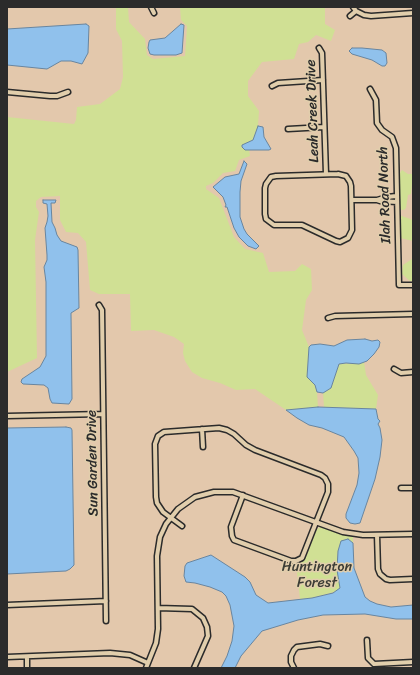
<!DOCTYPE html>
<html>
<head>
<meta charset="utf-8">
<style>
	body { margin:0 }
	#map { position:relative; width:420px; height:675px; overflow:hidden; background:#e3c8ac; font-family:Sriracha,sans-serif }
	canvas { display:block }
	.frame { position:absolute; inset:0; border:8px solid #2b2b2b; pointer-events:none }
</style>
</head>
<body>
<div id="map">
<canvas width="420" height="675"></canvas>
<div class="frame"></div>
</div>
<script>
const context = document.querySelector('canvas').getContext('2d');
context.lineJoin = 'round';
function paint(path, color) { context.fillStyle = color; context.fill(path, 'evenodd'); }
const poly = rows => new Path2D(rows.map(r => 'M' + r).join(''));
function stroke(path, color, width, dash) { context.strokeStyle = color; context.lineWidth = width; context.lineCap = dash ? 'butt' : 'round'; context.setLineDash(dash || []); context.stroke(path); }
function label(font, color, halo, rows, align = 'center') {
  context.font = font + ' Sriracha,sans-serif'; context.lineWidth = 3; context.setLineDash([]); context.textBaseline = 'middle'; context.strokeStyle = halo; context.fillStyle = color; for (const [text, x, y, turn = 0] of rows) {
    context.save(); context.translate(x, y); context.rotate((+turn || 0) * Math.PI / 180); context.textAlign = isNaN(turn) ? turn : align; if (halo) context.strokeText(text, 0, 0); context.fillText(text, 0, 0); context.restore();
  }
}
paint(poly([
	[116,7,128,7,129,22,145,39,147,55,153,59,185,56,187,26,181,20,180,7,325,7,325,24,335,30,331,41,316,35,308,42,299,44,294,59,262,62,248,81,248,96,259,111,258,126,253,140,242,146,242,147,245,150,249,150,250,156,239,160,235,171,223,173,213,183,206,186,206,189,219,198,234,237,245,249,263,253,269,272,295,271,302,264,311,269,312,290,306,300,302,330,309,347,307,377,315,385,317,392,318,407,286,410,255,389,236,390,220,383,202,378,192,372,185,361,183,353,184,344,174,337,154,330,131,331,130,294,99,294,90,290,86,242,78,233,66,232,60,220,60,196,41,197,36,201,36,207,39,212,35,240,37,358,7,372,7,117,74,124,76,120,77,107,100,104,120,89,123,77,122,41,116,29],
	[402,170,408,174,413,174,411,194,408,195,406,208,404,210,398,209,398,175],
	[399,215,413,220,413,241,400,238],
	[412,259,413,281,410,281,402,274,403,265],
	[364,362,366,375,378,395,376,409,324,407,323,393,331,388,339,364],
	[320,527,353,537,353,543,348,539,338,551,337,570,340,588,338,591,312,598,300,599,296,564,302,561,306,557,317,529]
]), '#d0e094');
const water = poly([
	[86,24,89,26,88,53,82,64,71,61,61,61,47,69,7,65,7,29,86,24],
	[181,24,184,25,182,53,176,55,154,55,150,54,148,48,149,42,150,40,165,38,181,24],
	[352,48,362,48,382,50,386,53,387,63,385,66,382,66,372,60,352,54,349,51,352,48],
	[258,126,263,127,264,137,271,149,269,150,245,150,242,147,242,145,253,140,258,126],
	[244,161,247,164,241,181,240,192,240,217,244,229,247,234,259,246,256,249,248,246,239,237,234,228,227,207,225,207,226,205,223,197,213,187,225,177,239,174,244,161],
	[43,200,56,200,55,203,51,203,52,222,55,228,57,235,61,241,77,247,78,250,79,308,71,313,71,314,72,399,69,404,52,403,50,399,48,388,44,385,23,384,21,382,22,379,40,367,46,356,46,282,44,267,47,260,47,255,45,228,47,222,48,216,47,204,43,203,43,200],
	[365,339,372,341,378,340,380,342,379,347,374,354,367,361,359,364,346,363,339,364,331,388,323,393,317,392,315,385,307,377,309,347,311,345,320,344,334,346,347,340,365,339],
	[318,407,376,409,378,419,380,421,378,424,380,428,382,440,380,457,375,479,360,523,355,524,350,523,346,518,346,514,357,485,359,473,358,458,354,451,344,437,322,428,309,425,297,418,286,410,318,407],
	[66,427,71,428,72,430,74,565,70,569,66,571,7,574,7,428,66,427],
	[348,539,353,543,354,568,365,597,370,601,377,604,391,607,413,605,413,619,396,619,365,614,323,615,298,620,262,631,241,656,235,668,221,668,227,656,232,641,234,626,230,605,226,596,222,592,210,587,195,583,186,582,184,576,185,566,187,563,211,555,245,577,250,582,256,595,268,603,312,598,333,593,340,588,337,570,338,551,341,541,348,539]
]);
paint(water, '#90c1ec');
stroke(water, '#68859f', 1);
const minor = poly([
	[151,7,154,13],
	[353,7,356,11,364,15,371,16,413,13],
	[350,16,356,11],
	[319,48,322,53,326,174],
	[272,86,278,83,323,80],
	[370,89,376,100,377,123,382,130,392,137,396,148,399,285,413,285],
	[7,92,50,96,57,96,68,92],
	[288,129,324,127],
	[338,174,346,176,350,182,351,186,352,230,348,238,340,242,336,241,302,225,274,225,266,219,265,214,265,188,266,184,271,177,276,176,338,174],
	[352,200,377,200,380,201,397,202],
	[377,200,387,197,396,196],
	[99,305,102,310,106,621],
	[328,318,335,316,413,314],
	[394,369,401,373,413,372],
	[7,416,103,414],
	[202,429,203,447],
	[401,488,413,488],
	[182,526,163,512,157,503,156,497,155,444,158,436,164,432,219,428,227,430,234,434,246,445,255,450,321,475,325,478,328,484,328,492,302,558,296,561,291,561,234,540,232,536,231,527,243,495],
	[377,535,378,569,380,574,386,579,390,580,413,579],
	[7,605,106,601],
	[158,608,192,609,203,618,207,627,208,636,194,668],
	[367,640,368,658,374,664,413,662],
	[7,657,110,653,130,655,148,663],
	[27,657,27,668],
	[146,668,156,643,158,629,157,556,160,537,166,524,178,509,195,497,214,492,233,492,343,532,363,535,413,534],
	[294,668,291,662,291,656,294,650,297,647,320,644,328,646]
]);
stroke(minor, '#2b2b2b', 7);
stroke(minor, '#e1ceac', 4);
label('14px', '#2b2b2b', '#e1ceac', [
	["Leah Creek Drive",313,111,-92],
	["Ilah Road North",385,195,-92],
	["Sun Garden Drive",93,463,-91]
]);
label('14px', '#3c3d36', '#e1ceac', [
	["Huntington",317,567],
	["Forest",317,583]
]);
</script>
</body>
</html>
